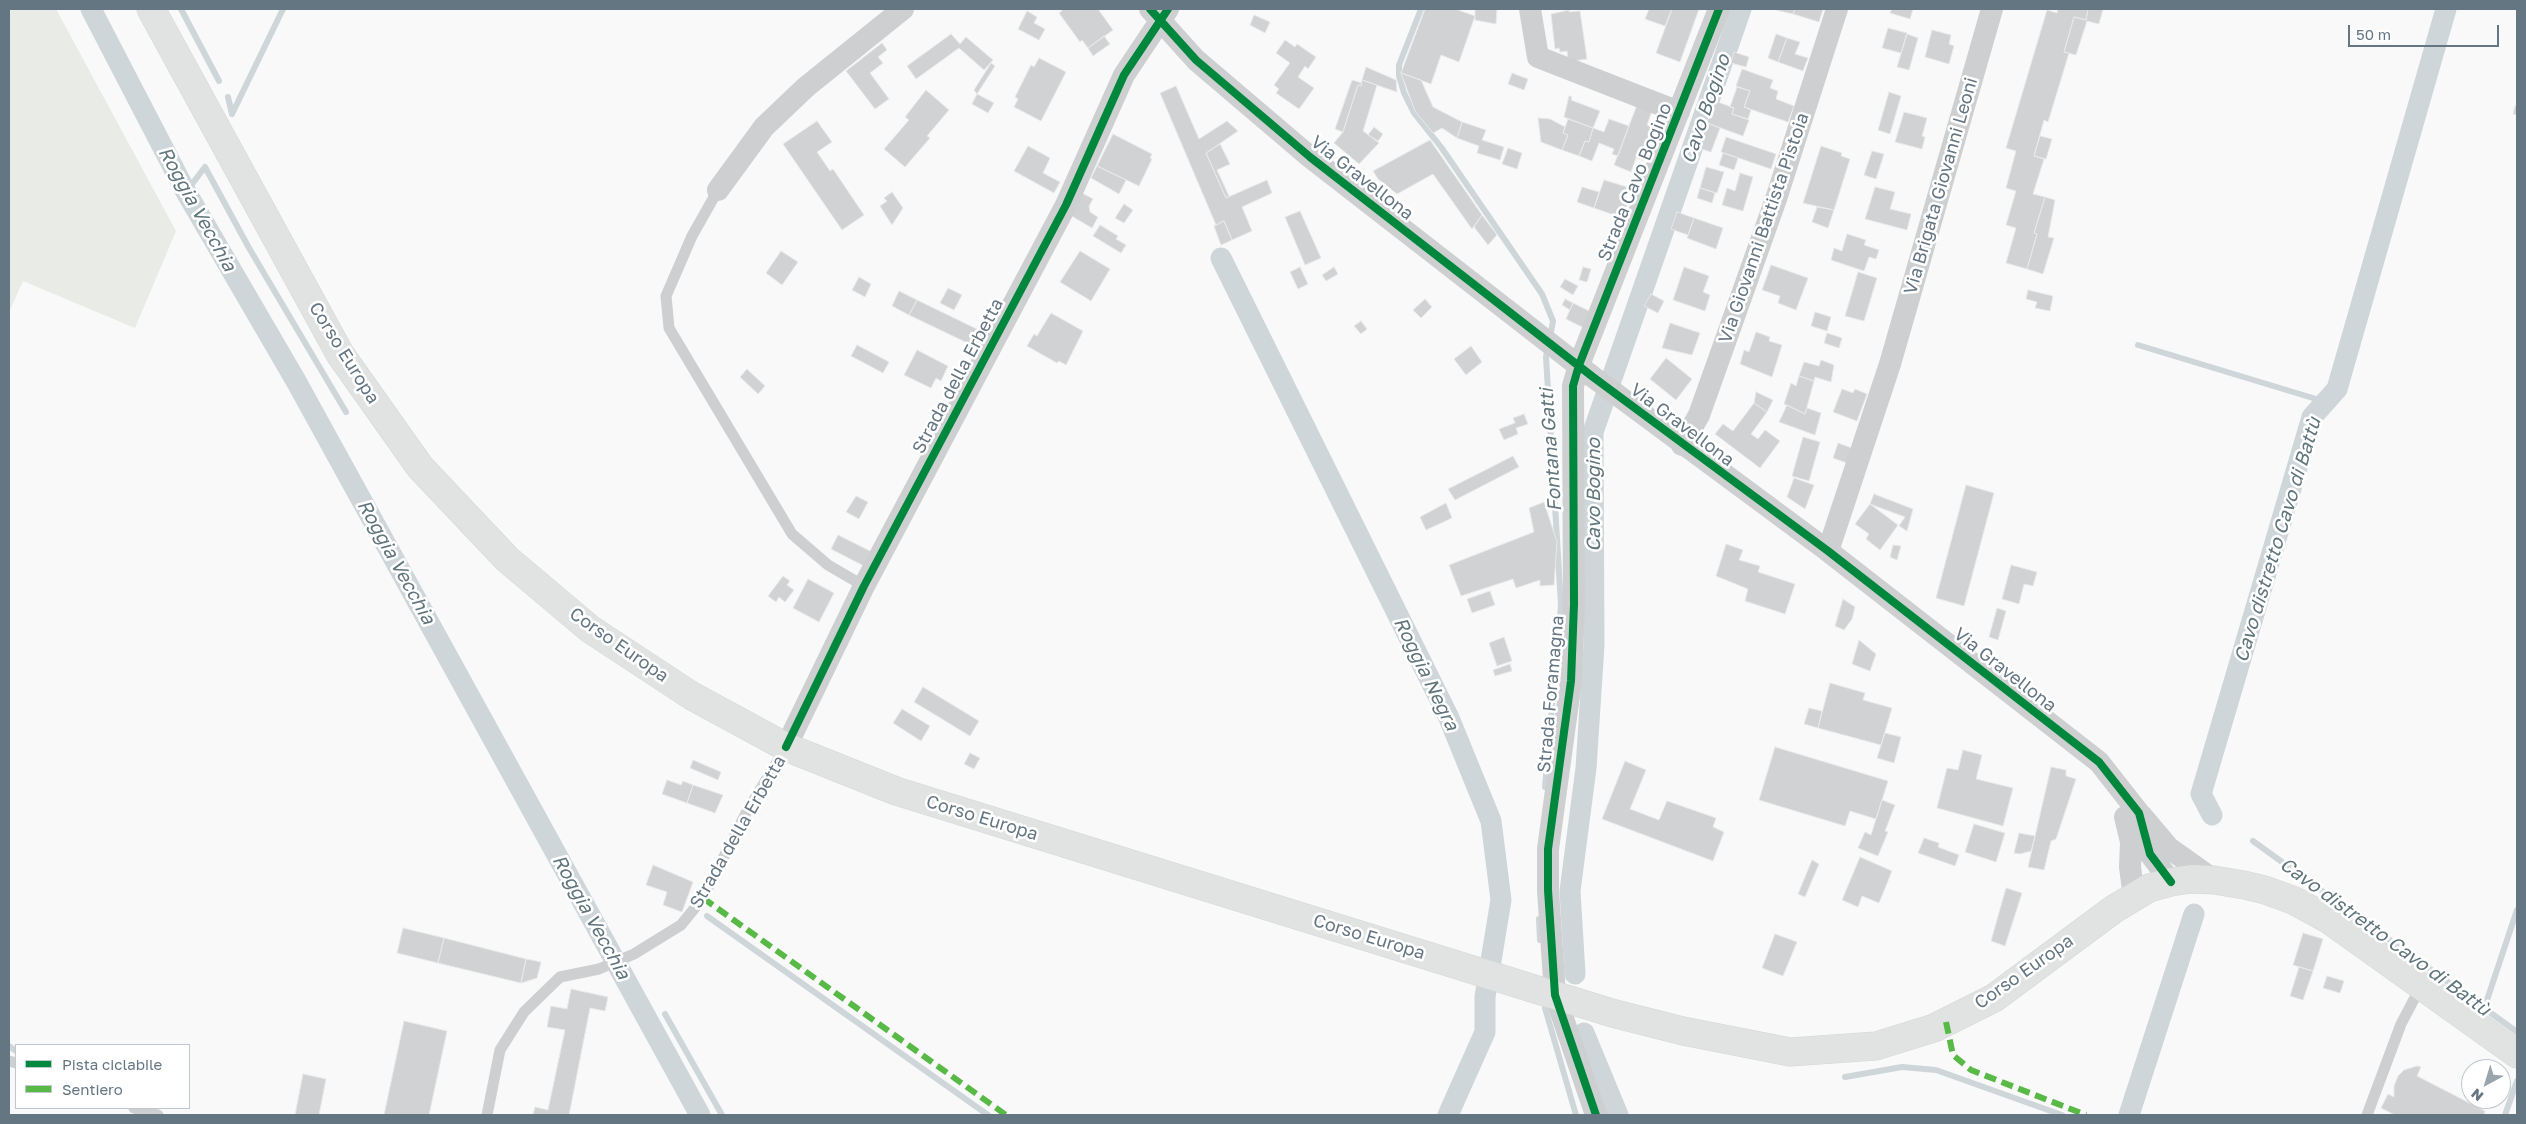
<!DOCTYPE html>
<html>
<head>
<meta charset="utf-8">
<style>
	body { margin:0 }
	#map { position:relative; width:2526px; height:1124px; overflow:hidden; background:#f9f9f9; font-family:"Golos Text",sans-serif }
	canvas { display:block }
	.frame { position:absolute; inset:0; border:10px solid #657683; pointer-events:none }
	.legend { position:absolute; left:15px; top:1044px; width:175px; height:65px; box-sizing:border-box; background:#fff; border:1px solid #c1c8cd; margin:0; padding:6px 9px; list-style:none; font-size:15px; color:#657683 }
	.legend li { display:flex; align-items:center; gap:10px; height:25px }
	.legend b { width:25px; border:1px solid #c1c8cd }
	.north { position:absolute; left:2461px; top:1059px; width:50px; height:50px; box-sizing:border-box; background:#fff; border:1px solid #c1c8cd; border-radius:50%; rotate:219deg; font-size:14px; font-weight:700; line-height:20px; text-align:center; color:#657683 }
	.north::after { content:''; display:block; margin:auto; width:18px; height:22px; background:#99a4ac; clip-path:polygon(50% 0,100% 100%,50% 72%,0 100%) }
	.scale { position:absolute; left:2348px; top:25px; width:151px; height:22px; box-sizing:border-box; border:2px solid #657683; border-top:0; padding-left:6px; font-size:15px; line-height:18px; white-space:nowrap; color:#657683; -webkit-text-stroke:4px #fff; paint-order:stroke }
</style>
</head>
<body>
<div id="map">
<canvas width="2526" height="1124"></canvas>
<div class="frame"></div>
<ul class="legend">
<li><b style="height:6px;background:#00873e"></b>Pista ciclabile</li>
<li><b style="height:6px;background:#58b947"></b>Sentiero</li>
</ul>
<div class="north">N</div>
<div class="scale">50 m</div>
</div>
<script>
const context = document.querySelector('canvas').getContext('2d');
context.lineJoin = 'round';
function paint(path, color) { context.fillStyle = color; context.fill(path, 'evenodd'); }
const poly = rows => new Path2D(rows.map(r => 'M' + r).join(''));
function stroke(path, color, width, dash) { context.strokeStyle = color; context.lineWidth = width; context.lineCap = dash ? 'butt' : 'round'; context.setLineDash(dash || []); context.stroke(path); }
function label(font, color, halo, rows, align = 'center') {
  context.font = font + ' "Golos Text",sans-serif'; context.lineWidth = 5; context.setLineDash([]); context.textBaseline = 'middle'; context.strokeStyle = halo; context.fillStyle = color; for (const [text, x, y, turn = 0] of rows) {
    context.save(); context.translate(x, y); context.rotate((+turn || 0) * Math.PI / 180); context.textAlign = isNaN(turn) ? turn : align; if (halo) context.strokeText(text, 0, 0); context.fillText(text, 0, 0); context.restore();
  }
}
paint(poly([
	[9,9,56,9,176,231,135,328,23,281,9,312]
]), '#e8ebe6');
stroke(poly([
	[181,9,219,81],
	[1421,9,1399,65,1399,76,1404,93,1414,113,1441,147,1542,294,1553,321,1550,338],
	[228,97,232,114],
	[232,114,283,9],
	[186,192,205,167,249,248,346,412],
	[2138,345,2326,402],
	[1545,787,1561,605,1546,357,1548,348],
	[2253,841,2517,1032],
	[707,916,988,1115],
	[1539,919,1540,940],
	[1545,1008,1576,1115],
	[2484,1009,2517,910],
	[665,1014,722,1115],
	[9,1046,16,1051],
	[1845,1077,1902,1067,1936,1070,2062,1115],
	[2505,1115,2517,1081]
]), '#ced6d9', 6);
stroke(poly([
	[91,9,186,192,296,381,700,1115],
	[1221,258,1449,718,1491,821,1501,900,1485,997,1485,1032,1448,1115],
	[2212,815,2201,794,2312,417,2337,389,2446,9],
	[1575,974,1570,891,1586,768,1594,645,1593,432,1741,9],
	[1584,1033,1618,1115],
	[2129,1115,2194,914]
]), '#ced6d9', 21);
const building = poly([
	[1061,9,1098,9,1113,30,1088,48,1082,40,1080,42,1059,13,1062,11,1061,9],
	[1425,9,1455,9,1475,16,1459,62,1441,55,1431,84,1401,73,1425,9],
	[1475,9,1497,9,1496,24,1475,20,1475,9],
	[1649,9,1672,9,1665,26,1645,19,1649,9],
	[1672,9,1699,9,1680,62,1656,53,1672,9],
	[1772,9,1795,9,1793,14,1772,9],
	[1795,9,1823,9,1819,22,1793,14,1795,9],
	[1892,9,1913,9,1910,19,1890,13,1892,9],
	[2058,9,2088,9,2086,20,2074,17,2064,52,2069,53,2048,122,2044,120,2034,156,2044,159,2033,194,2045,197,2034,233,2037,234,2027,269,2006,263,2016,228,2006,225,2016,191,2006,188,2016,151,2006,148,2047,10,2057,13,2058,9],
	[2088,9,2103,9,2099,24,2087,21,2076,55,2064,52,2074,17,2086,20,2088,9],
	[1569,10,1569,12,1580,11,1587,59,1573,61,1568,58,1567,51,1560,52,1559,48,1555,49,1551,14,1569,10],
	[1027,11,1037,17,1034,23,1045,29,1039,40,1018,29,1027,11],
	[1254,15,1270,22,1265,33,1250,25,1254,15],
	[1888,28,1907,33,1901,53,1882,48,1888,28],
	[1932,30,1951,35,1949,44,1954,46,1949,64,1925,57,1932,30],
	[951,34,960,44,966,37,993,60,984,70,959,48,916,79,907,66,951,34],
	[1776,34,1787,38,1778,62,1768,58,1776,34],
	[1907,34,1918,38,1909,70,1897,67,1907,34],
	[1104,36,1110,44,1093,56,1088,48,1104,36],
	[1787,38,1800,42,1795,54,1808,58,1803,71,1778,62,1787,38],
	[1285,40,1295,47,1297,44,1316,57,1308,69,1305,66,1298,77,1314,88,1299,109,1276,93,1279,89,1274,85,1290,63,1276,53,1285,40],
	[882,43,887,50,878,57,883,63,870,73,889,99,875,109,846,71,882,43],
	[1734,52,1749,57,1746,67,1731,63,1734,52],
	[1039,58,1066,72,1041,121,1014,107,1018,99,1015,97,1031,65,1034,67,1039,58],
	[991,63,995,66,977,94,974,90,991,63],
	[1366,67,1396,80,1397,92,1362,80,1366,67],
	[1742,69,1773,80,1770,88,1778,91,1776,99,1794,106,1788,122,1744,107,1750,91,1736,86,1742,69],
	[1401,73,1421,80,1433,107,1462,122,1457,138,1442,128,1433,133,1415,111,1401,73],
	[1512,73,1528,79,1524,90,1508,84,1512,73],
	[1352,80,1362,83,1361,86,1358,85,1343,132,1335,129,1352,80],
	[1362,80,1377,85,1363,131,1379,143,1359,164,1334,143,1343,132,1358,85,1361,86,1362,80],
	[1176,86,1199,139,1227,121,1238,131,1206,153,1226,198,1267,180,1272,193,1242,207,1252,231,1232,240,1224,221,1216,225,1160,93,1176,86],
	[1737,87,1750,91,1744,107,1751,110,1748,119,1732,114,1734,108,1730,107,1737,87],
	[926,90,949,110,927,136,930,138,905,167,884,149,909,120,905,117,926,90],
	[1889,92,1901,96,1890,134,1878,130,1889,92],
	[977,94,994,103,988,113,972,104,977,94],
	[1569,96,1572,97,1571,100,1600,111,1593,128,1564,117,1569,96],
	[1715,101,1734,108,1732,114,1749,120,1743,136,1707,123,1715,101],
	[1637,105,1652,111,1647,125,1657,128,1644,161,1636,158,1631,172,1614,165,1637,105],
	[2515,106,2517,106,2517,115,2513,114,2515,106],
	[1904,112,1927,118,1922,136,1925,137,1922,149,1895,142,1904,112],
	[1538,118,1550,119,1565,127,1563,133,1568,135,1562,150,1541,142,1538,118],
	[1568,119,1593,128,1589,142,1585,141,1579,156,1562,150,1568,135,1563,133,1568,119],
	[1609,119,1629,126,1618,156,1612,154,1614,149,1599,143,1592,161,1579,156,1585,141,1589,142,1593,128,1604,132,1609,119],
	[817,121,832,142,817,152,830,171,833,169,864,215,842,230,783,144,817,121],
	[1462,122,1486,130,1482,140,1504,147,1500,160,1477,153,1479,146,1457,138,1462,122],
	[1707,123,1720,128,1711,152,1698,148,1707,123],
	[1374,127,1383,134,1378,141,1368,135,1374,127],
	[1113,134,1152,154,1150,158,1152,159,1139,186,1097,166,1113,134],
	[2040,136,2052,139,2046,159,2034,156,2040,136],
	[1726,137,1776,154,1771,169,1721,152,1726,137],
	[1430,140,1482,215,1472,229,1433,174,1397,194,1378,179,1373,171,1430,140],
	[1220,144,1230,164,1217,170,1229,196,1226,198,1206,153,1220,144],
	[1028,146,1050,158,1043,173,1060,182,1054,193,1014,171,1028,146],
	[1821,146,1842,153,1841,156,1850,159,1834,210,1803,203,1821,146],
	[1508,148,1522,153,1517,169,1502,164,1508,148],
	[1872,151,1884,154,1876,179,1864,175,1872,151],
	[1723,153,1738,158,1734,170,1719,165,1723,153],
	[1097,166,1126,180,1119,194,1091,178,1097,166],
	[1706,167,1724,172,1717,193,1700,188,1706,167],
	[1740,173,1753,177,1743,211,1722,205,1727,188,1735,191,1740,173],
	[1604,180,1627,187,1622,201,1628,203,1623,218,1594,208,1604,180],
	[1582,187,1599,192,1594,208,1577,202,1582,187],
	[1875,187,1895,192,1890,209,1911,214,1907,230,1865,219,1875,187],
	[1700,188,1715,193,1712,203,1697,198,1700,188],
	[892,192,903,208,892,225,880,206,887,201,884,198,892,192],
	[1082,193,1093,199,1089,206,1090,212,1098,217,1092,228,1070,215,1082,193],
	[2045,197,2055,200,2048,237,2054,238,2043,274,2027,269,2037,234,2034,233,2045,197],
	[1124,204,1133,210,1124,223,1115,218,1124,204],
	[1817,207,1834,210,1828,228,1812,222,1817,207],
	[1300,211,1321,258,1305,265,1285,217,1300,211],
	[1677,212,1694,218,1688,235,1671,229,1677,212],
	[1482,215,1497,235,1488,245,1474,227,1482,215],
	[1694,218,1723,228,1716,249,1687,238,1694,218],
	[1224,221,1232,240,1221,245,1214,226,1224,221],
	[1100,225,1118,236,1116,239,1126,245,1121,253,1093,236,1100,225],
	[1847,234,1866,240,1864,245,1879,250,1876,259,1869,257,1864,271,1831,260,1834,248,1842,251,1847,234],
	[781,251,798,262,782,285,766,273,781,251],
	[1080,251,1110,269,1091,301,1060,282,1080,251],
	[1771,265,1808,278,1796,310,1778,303,1780,296,1762,290,1771,265],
	[1300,267,1308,284,1298,289,1290,272,1300,267],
	[1334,267,1338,274,1326,281,1322,275,1334,267],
	[1583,267,1591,269,1587,282,1579,280,1583,267],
	[1684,267,1709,276,1703,292,1710,295,1705,311,1673,300,1684,267],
	[1858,272,1877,278,1864,321,1845,316,1858,272],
	[859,277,871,284,865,297,852,290,859,277],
	[1565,279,1578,286,1573,295,1560,287,1565,279],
	[948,288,962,295,954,310,940,303,948,288],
	[2028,290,2053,296,2050,311,2035,308,2037,302,2026,299,2028,290],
	[899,291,917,300,909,315,892,306,899,291],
	[1651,294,1664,301,1658,313,1644,306,1651,294],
	[1425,299,1432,307,1421,318,1413,310,1425,299],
	[1565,299,1573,303,1570,310,1562,305,1565,299],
	[917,300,985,333,978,348,909,315,917,300],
	[1573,303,1593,313,1586,329,1566,319,1573,303],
	[1815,312,1831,317,1827,331,1811,326,1815,312],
	[1051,313,1083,331,1066,365,1059,361,1057,363,1027,346,1034,334,1037,336,1051,313],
	[1361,321,1367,329,1361,334,1354,326,1361,321],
	[1670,323,1700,333,1692,355,1662,348,1670,323],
	[1756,332,1770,337,1769,341,1782,345,1772,377,1740,364,1744,350,1749,352,1756,332],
	[1827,333,1842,338,1839,348,1824,343,1827,333],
	[857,345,889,362,883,373,851,356,857,345],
	[1471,346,1482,362,1466,375,1454,359,1471,346],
	[917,350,948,366,941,381,936,378,931,388,904,375,917,350],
	[1666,358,1692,379,1676,400,1650,379,1666,358],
	[1821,360,1834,365,1831,382,1815,377,1814,381,1799,376,1804,362,1819,366,1821,360],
	[747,369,765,386,758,394,740,377,747,369],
	[1799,376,1814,381,1805,414,1784,404,1791,383,1796,386,1799,376],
	[1842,389,1853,393,1855,389,1867,394,1857,421,1833,412,1842,389],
	[1756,392,1773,400,1767,412,1754,403,1756,392],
	[1754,403,1767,412,1751,434,1758,439,1765,430,1780,441,1760,468,1715,434,1723,424,1733,431,1754,403],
	[1787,405,1805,414,1807,408,1821,413,1815,435,1779,422,1787,405],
	[1524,414,1528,424,1516,428,1518,434,1504,440,1499,429,1515,423,1513,418,1524,414],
	[1803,437,1820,442,1809,481,1792,476,1803,437],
	[1838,443,1852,448,1847,463,1833,458,1838,443],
	[1513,456,1519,467,1455,500,1448,489,1513,456],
	[1794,478,1814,485,1805,509,1787,497,1794,478],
	[1966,485,1994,493,1964,606,1936,598,1966,485],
	[1874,494,1913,509,1907,531,1899,526,1905,517,1870,504,1874,494],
	[856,496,868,502,859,519,846,512,856,496],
	[1544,502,1557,542,1554,585,1540,586,1540,580,1516,588,1513,579,1461,596,1449,565,1534,532,1529,508,1544,502],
	[1446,503,1452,518,1426,530,1420,517,1446,503],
	[1870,504,1898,525,1880,550,1866,539,1869,534,1855,524,1870,504],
	[838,535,872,552,864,566,831,549,838,535],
	[1726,544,1743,550,1739,560,1760,566,1758,572,1795,584,1785,614,1745,601,1748,589,1716,576,1726,544],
	[1893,545,1901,546,1897,560,1890,557,1893,545],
	[2011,565,2037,572,2033,586,2024,584,2019,604,2002,599,2011,565],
	[783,576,790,581,787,585,794,590,785,602,779,597,776,602,768,596,783,576],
	[808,579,834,593,819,622,793,608,808,579],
	[1490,591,1495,605,1472,613,1467,599,1490,591],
	[1843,599,1855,607,1852,619,1844,630,1835,626,1843,599],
	[1997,608,2006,611,1998,640,1989,637,1997,608],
	[1504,637,1512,661,1497,666,1489,643,1504,637],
	[1859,640,1876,654,1870,671,1852,664,1859,640],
	[1510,664,1512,671,1495,676,1493,670,1510,664],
	[1830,683,1865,693,1863,700,1892,708,1881,745,1818,728,1830,683],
	[923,687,979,721,970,736,914,702,923,687],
	[1809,708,1822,711,1818,728,1804,724,1809,708],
	[902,709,930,726,921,741,893,723,902,709],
	[1885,733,1901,737,1894,763,1877,758,1885,733],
	[1775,747,1888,781,1876,819,1850,811,1845,826,1759,800,1775,747],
	[1963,750,1982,755,1976,779,2013,788,2003,826,1937,808,1947,768,1958,770,1963,750],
	[970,753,980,758,974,769,964,764,970,753],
	[693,760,721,772,718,780,690,768,693,760],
	[1625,761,1646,770,1630,809,1659,820,1667,801,1716,818,1713,827,1724,832,1713,861,1602,819,1625,761],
	[2051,767,2066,770,2066,776,2076,779,2056,839,2051,841,2044,870,2028,867,2051,767],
	[667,780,681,785,683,781,693,785,687,803,662,794,667,780],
	[693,785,723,795,715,813,687,803,693,785],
	[1882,800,1895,805,1885,831,1888,832,1878,856,1858,848,1865,832,1871,835,1882,800],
	[1974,824,2005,833,1996,862,1965,852,1974,824],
	[2019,833,2035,836,2031,851,2020,854,2014,853,2019,833],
	[1924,838,1939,843,1938,847,1959,855,1955,866,1918,853,1924,838],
	[1860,857,1892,871,1879,903,1862,896,1858,907,1842,900,1860,857],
	[1812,860,1819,864,1805,897,1798,894,1812,860],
	[653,865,693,882,682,912,663,905,667,892,646,885,653,865],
	[2006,888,2022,893,2005,946,1991,941,2006,888],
	[403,928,444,938,438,963,397,953,403,928],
	[2303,933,2323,939,2313,971,2293,965,2303,933],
	[1775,934,1797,942,1783,976,1762,968,1775,934],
	[444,938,526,959,521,983,438,963,444,938],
	[526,959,541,962,537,978,521,983,526,959],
	[2299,967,2313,971,2303,1000,2290,996,2299,967],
	[2327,976,2344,981,2340,993,2323,988,2327,976],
	[571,989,608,997,605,1011,590,1008,569,1115,533,1115,535,1107,548,1110,565,1030,547,1027,551,1006,567,1009,571,989],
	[404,1021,447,1031,429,1115,384,1115,404,1021],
	[2417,1066,2421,1067,2417,1076,2485,1111,2484,1115,2395,1115,2381,1108,2388,1094,2394,1097,2394,1086,2398,1076,2404,1070,2417,1066],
	[303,1074,326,1079,319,1115,295,1115,303,1074]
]);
paint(building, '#d0d2d3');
stroke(building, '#e8e8e8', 1);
const secondary = poly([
	[151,9,340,354,420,467,507,559,590,629,692,696,786,747,896,791,1612,1013,1683,1031,1790,1052,1876,1046,1934,1028,1994,998,2114,909,2149,888,2171,882,2191,879,2214,880,2244,885,2265,890,2295,901,2328,919,2517,1054]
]);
stroke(secondary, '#d5d6d7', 29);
stroke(poly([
	[718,190,692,236,666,296,669,328,792,534,828,565,864,586],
	[9,1061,16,1063],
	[134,1108,158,1115],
	[487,1115,500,1050,524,1012,560,977,599,969,634,954,681,925,703,898,746,813,786,747],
	[2367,1115,2401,1024,2421,986]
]), '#cecfd0', 11);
stroke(poly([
	[1150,9,1196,60,1310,157,1593,377,1828,551,2099,762,2139,813,2150,854,2171,882],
	[1530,9,1538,57,1679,112],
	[718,190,764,127,806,87,903,9],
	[1682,445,1699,415,1776,199,1837,9],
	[1828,551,1890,364,1992,9],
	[786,747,864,586,1066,205,1124,75,1168,9],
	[2142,816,2169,848,2214,880],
	[2125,817,2131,842,2130,867,2134,897],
	[1596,1115,1555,995,1548,890,1548,849,1571,681,1574,604,1573,386,1579,365,1719,9]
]), '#cecfd0', 22);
stroke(secondary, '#e1e2e2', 28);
stroke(poly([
	[703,898,1006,1115],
	[1946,1022,1953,1055,1971,1070,2086,1115]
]), '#58b947', 6, [12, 6]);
stroke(poly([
	[1150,9,1196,60,1310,157,1593,377,1828,551,2099,762,2139,813,2150,854,2171,882],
	[786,747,864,586,1066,205,1124,75,1168,9],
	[1596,1115,1555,995,1548,890,1548,849,1571,681,1574,604,1573,386,1579,365,1719,9]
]), '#00873e', 8);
label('18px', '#657683', '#fff', [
	["Via Gravellona",1362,178,38],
	["Strada Cavo Bogino",1635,182,-68],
	["Via Brigata Giovanni Leoni",1941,186,-74],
	["Via Giovanni Battista Pistoia",1764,228,-71],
	["Corso Europa",344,353,58],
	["Strada della Erbetta",958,376,-62],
	["Via Gravellona",1682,425,37],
	["Corso Europa",619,645,35],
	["Via Gravellona",2005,670,38],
	["Strada Foramagna",1551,694,-85],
	["Corso Europa",982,818,17],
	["Strada della Erbetta",738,832,-60],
	["Corso Europa",1369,937,17],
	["Corso Europa",2024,972,-35]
]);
label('italic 19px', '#60757c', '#fff', [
	["Cavo Bogino",1706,109,-71],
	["Roggia Vecchia",197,209,61],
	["Fontana Gatti",1551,450,-94],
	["Cavo Bogino",1594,495,-90],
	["Cavo distretto Cavo di Battù",2278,540,-73],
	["Roggia Vecchia",396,562,61],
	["Roggia Negra",1426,674,64],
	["Roggia Vecchia",591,917,61],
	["Cavo distretto Cavo di Battù",2385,937,36]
]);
</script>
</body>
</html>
